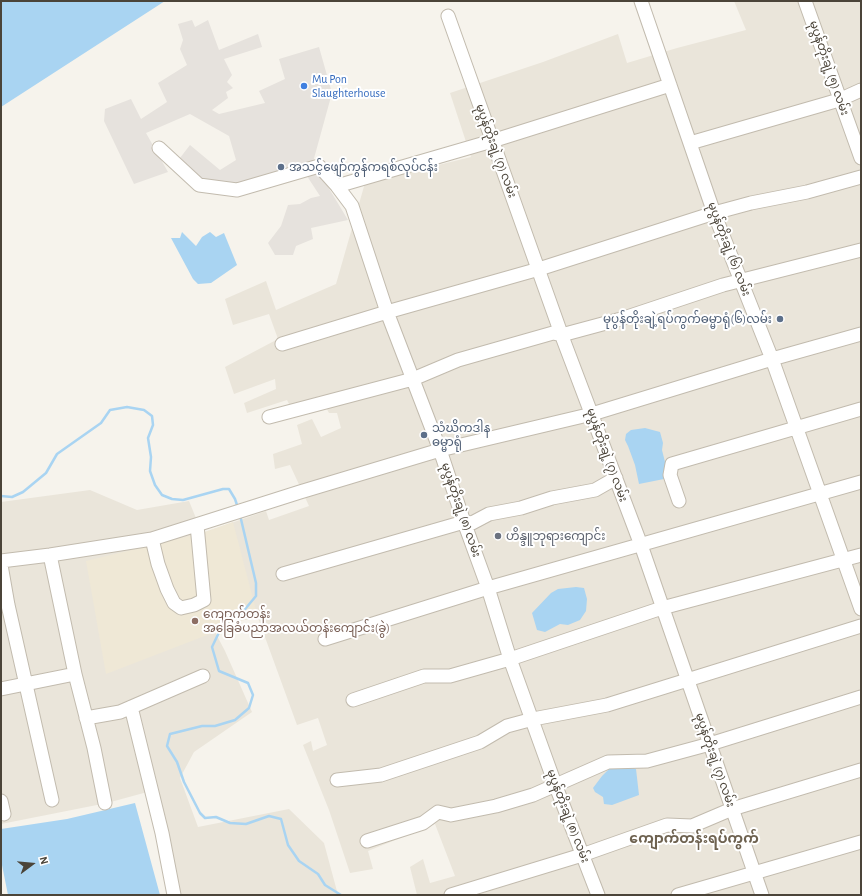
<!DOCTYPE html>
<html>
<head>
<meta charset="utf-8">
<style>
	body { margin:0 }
	#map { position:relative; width:862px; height:896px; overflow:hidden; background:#f6f3ec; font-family:"Alegreya Sans",sans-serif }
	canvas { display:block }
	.frame { position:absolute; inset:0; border:2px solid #4b4439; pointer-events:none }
	.north { position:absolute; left:12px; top:844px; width:40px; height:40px; -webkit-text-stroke:3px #fff; paint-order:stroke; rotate:74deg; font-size:11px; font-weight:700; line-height:16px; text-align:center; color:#4b4439 }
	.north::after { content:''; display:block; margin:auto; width:14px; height:18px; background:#4b4439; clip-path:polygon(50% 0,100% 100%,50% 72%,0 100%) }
</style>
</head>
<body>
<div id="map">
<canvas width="862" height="896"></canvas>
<div class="frame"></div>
<div class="north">N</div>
</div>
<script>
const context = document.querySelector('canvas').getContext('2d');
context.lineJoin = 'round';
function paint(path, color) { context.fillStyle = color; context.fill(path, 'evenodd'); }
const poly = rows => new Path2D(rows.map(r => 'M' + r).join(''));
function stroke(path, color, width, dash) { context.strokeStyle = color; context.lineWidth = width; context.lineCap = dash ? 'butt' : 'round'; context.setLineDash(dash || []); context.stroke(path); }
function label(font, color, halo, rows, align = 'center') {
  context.font = font + ' "Alegreya Sans","Noto Sans Myanmar",sans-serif'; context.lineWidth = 4; context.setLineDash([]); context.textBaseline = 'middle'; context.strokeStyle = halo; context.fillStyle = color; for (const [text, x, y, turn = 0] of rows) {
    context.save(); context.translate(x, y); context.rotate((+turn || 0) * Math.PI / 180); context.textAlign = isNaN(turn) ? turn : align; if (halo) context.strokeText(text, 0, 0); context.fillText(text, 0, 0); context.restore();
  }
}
paint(poly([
	[734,1,861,1,861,895,417,895,410,867,423,859,430,883,455,876,435,824,368,851,373,869,350,873,329,810,303,745,311,741,313,751,327,745,318,718,297,725,258,618,237,621,215,632,225,651,252,712,194,752,180,778,198,827,289,809,324,843,338,895,175,895,151,791,107,803,1,824,1,502,90,490,137,510,189,501,202,533,266,511,269,520,309,506,290,465,275,469,273,454,302,444,297,425,312,419,321,437,341,428,337,413,329,413,320,396,290,406,287,400,247,413,244,403,276,389,275,379,234,394,225,367,278,339,269,314,233,325,225,299,266,281,276,310,336,284,365,183,471,157,450,93,543,62,618,34,627,63,677,48,746,30]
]), '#eae5da');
paint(poly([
	[192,20,195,27,208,20,219,50,258,34,262,47,224,59,232,75,227,82,233,88,226,92,228,98,212,110,219,114,265,103,259,91,285,79,279,59,319,47,332,93,313,162,348,220,311,228,313,239,296,246,293,255,275,255,268,243,281,226,288,205,300,204,311,198,320,196,303,170,213,194,173,167,190,145,220,170,236,160,229,136,190,114,146,133,168,172,134,184,104,121,105,109,131,99,141,119,167,102,158,83,187,65,180,49,183,40,178,24]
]), '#e6e2dd');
paint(poly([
	[233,522,258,618,237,621,215,632,106,674,86,561,202,533]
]), '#efe8d6');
paint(poly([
	[1,1,165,1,1,107],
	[182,232,196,246,202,237,210,232,216,237,224,233,237,265,211,283,198,284,193,279,171,238,180,238],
	[645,428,660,432,663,443,662,450,666,466,664,479,639,484,635,465,628,446,625,440,626,434,631,430],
	[576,587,584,588,587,599,586,611,580,620,568,625,560,624,545,632,537,630,532,613,551,593,558,589],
	[613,765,636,769,639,795,612,805,604,804,603,797,595,792,593,788,602,776],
	[135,803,160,895,8,895,1,860,1,829,67,819]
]), '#a9d4f2');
stroke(poly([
	[1,496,12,497,23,492,46,473,57,454,101,423,110,410,127,407,144,410,152,416,153,425,148,438,151,457,150,471,155,485,162,495,172,499,183,500,223,489,229,489,235,499,238,508],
	[240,515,256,583,256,596,241,614,223,624,212,647,219,671,248,683,253,695,249,708,235,720,215,726,202,726,170,734,167,746,177,762,184,782,200,813,205,818,216,817,230,823,246,824,269,816,281,819,288,845,299,861,318,874,325,885,341,895]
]), '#a9d4f2', 2.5);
const minor = poly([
	[641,1,714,213,772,359,861,609],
	[805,1,861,158],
	[448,16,563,339,641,545,762,895],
	[690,143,839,100,861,90],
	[159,148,199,185,237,190,319,166,337,186,352,206,387,312,440,450,464,522,488,588,510,659,555,784,598,895],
	[337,186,492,141,670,85],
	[282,344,387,312,539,269,714,213,751,203,807,192,861,177],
	[269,417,413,379,458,360,553,333,562,335,569,333,621,319,723,285,861,250],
	[679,501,670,475,672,464,861,409],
	[152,539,158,564,167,589,174,603,181,608,194,605,204,600,197,525],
	[50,555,75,674,94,748,105,803],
	[1,561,50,555,152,539,300,492,440,450,592,414,772,359,861,334],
	[1,565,8,605,52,800],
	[283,574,464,522,472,523,489,514,521,508,552,498,595,490,616,478],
	[325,639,488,588,861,482],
	[1,689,75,674],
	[353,700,424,676,450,676,510,659,662,608,861,555],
	[131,707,162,833,174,895],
	[86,718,120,712,203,676],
	[337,780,381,775,480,742,507,726,533,719,607,705,861,626],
	[1,801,4,814],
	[367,841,423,823,438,812,451,815,496,806,533,795,608,762,647,761,710,744,861,697],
	[451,895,582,855,667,825,692,826,732,809,861,770],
	[678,895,861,842]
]);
stroke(minor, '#c2bbae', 15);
stroke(minor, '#fff', 13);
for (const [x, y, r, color] of [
	[304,86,4,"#3f7fe0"],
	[281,167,4,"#5c6f8a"],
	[780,319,4,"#5c6f8a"],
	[424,435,4,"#5c6f8a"],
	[498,536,4,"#6b7280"],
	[195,621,4,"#8d6e63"]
]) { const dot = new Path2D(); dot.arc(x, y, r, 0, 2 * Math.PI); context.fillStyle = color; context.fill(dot); stroke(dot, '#fff', 1.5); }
label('12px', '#4b4439', '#fff', [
	["မုပွန်တိုးချဲ့ (၅) လမ်း",829,68,71],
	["မုပွန်တိုးချဲ့ (၇) လမ်း",496,151,70],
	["မုပွန်တိုးချဲ့ (၆) လမ်း",729,249,69],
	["မုပွန်တိုးချဲ့ (၇) လမ်း",607,455,70],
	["မုပွန်တိုးချဲ့ (၈) လမ်း",461,510,71],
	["မုပွန်တိုးချဲ့ (၇) လမ်း",715,760,71],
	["မုပွန်တိုးချဲ့ (၈) လမ်း",568,816,69]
]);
label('12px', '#366cbe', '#fff', [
	["Mu Pon",312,79],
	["Slaughterhouse",312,93]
], 'left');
label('12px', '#4e5e75', '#fff', [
	["အသင့်ဖျော်ကွန်ကရစ်လုပ်ငန်း",289,167],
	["မုပွန်တိုးချဲ့ရပ်ကွက်ဓမ္မာရုံ(၆)လမ်း",772,319,"right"],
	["သံဃိကဒါန",432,428],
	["ဓမ္မာရုံ",432,442]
], 'left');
label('12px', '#5b616d', '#fff', [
	["ဟိန္ဒူဘုရားကျောင်း",506,536]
], 'left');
label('12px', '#785e54', '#fff', [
	["ကျောက်တန်း",203,614],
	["အခြေခံပညာအလယ်တန်းကျောင်း(ခွဲ)",203,628]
], 'left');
label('bold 14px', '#6e6250', '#fff', [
	["ကျောက်တန်းရပ်ကွက်",694,839]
]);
</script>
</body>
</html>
